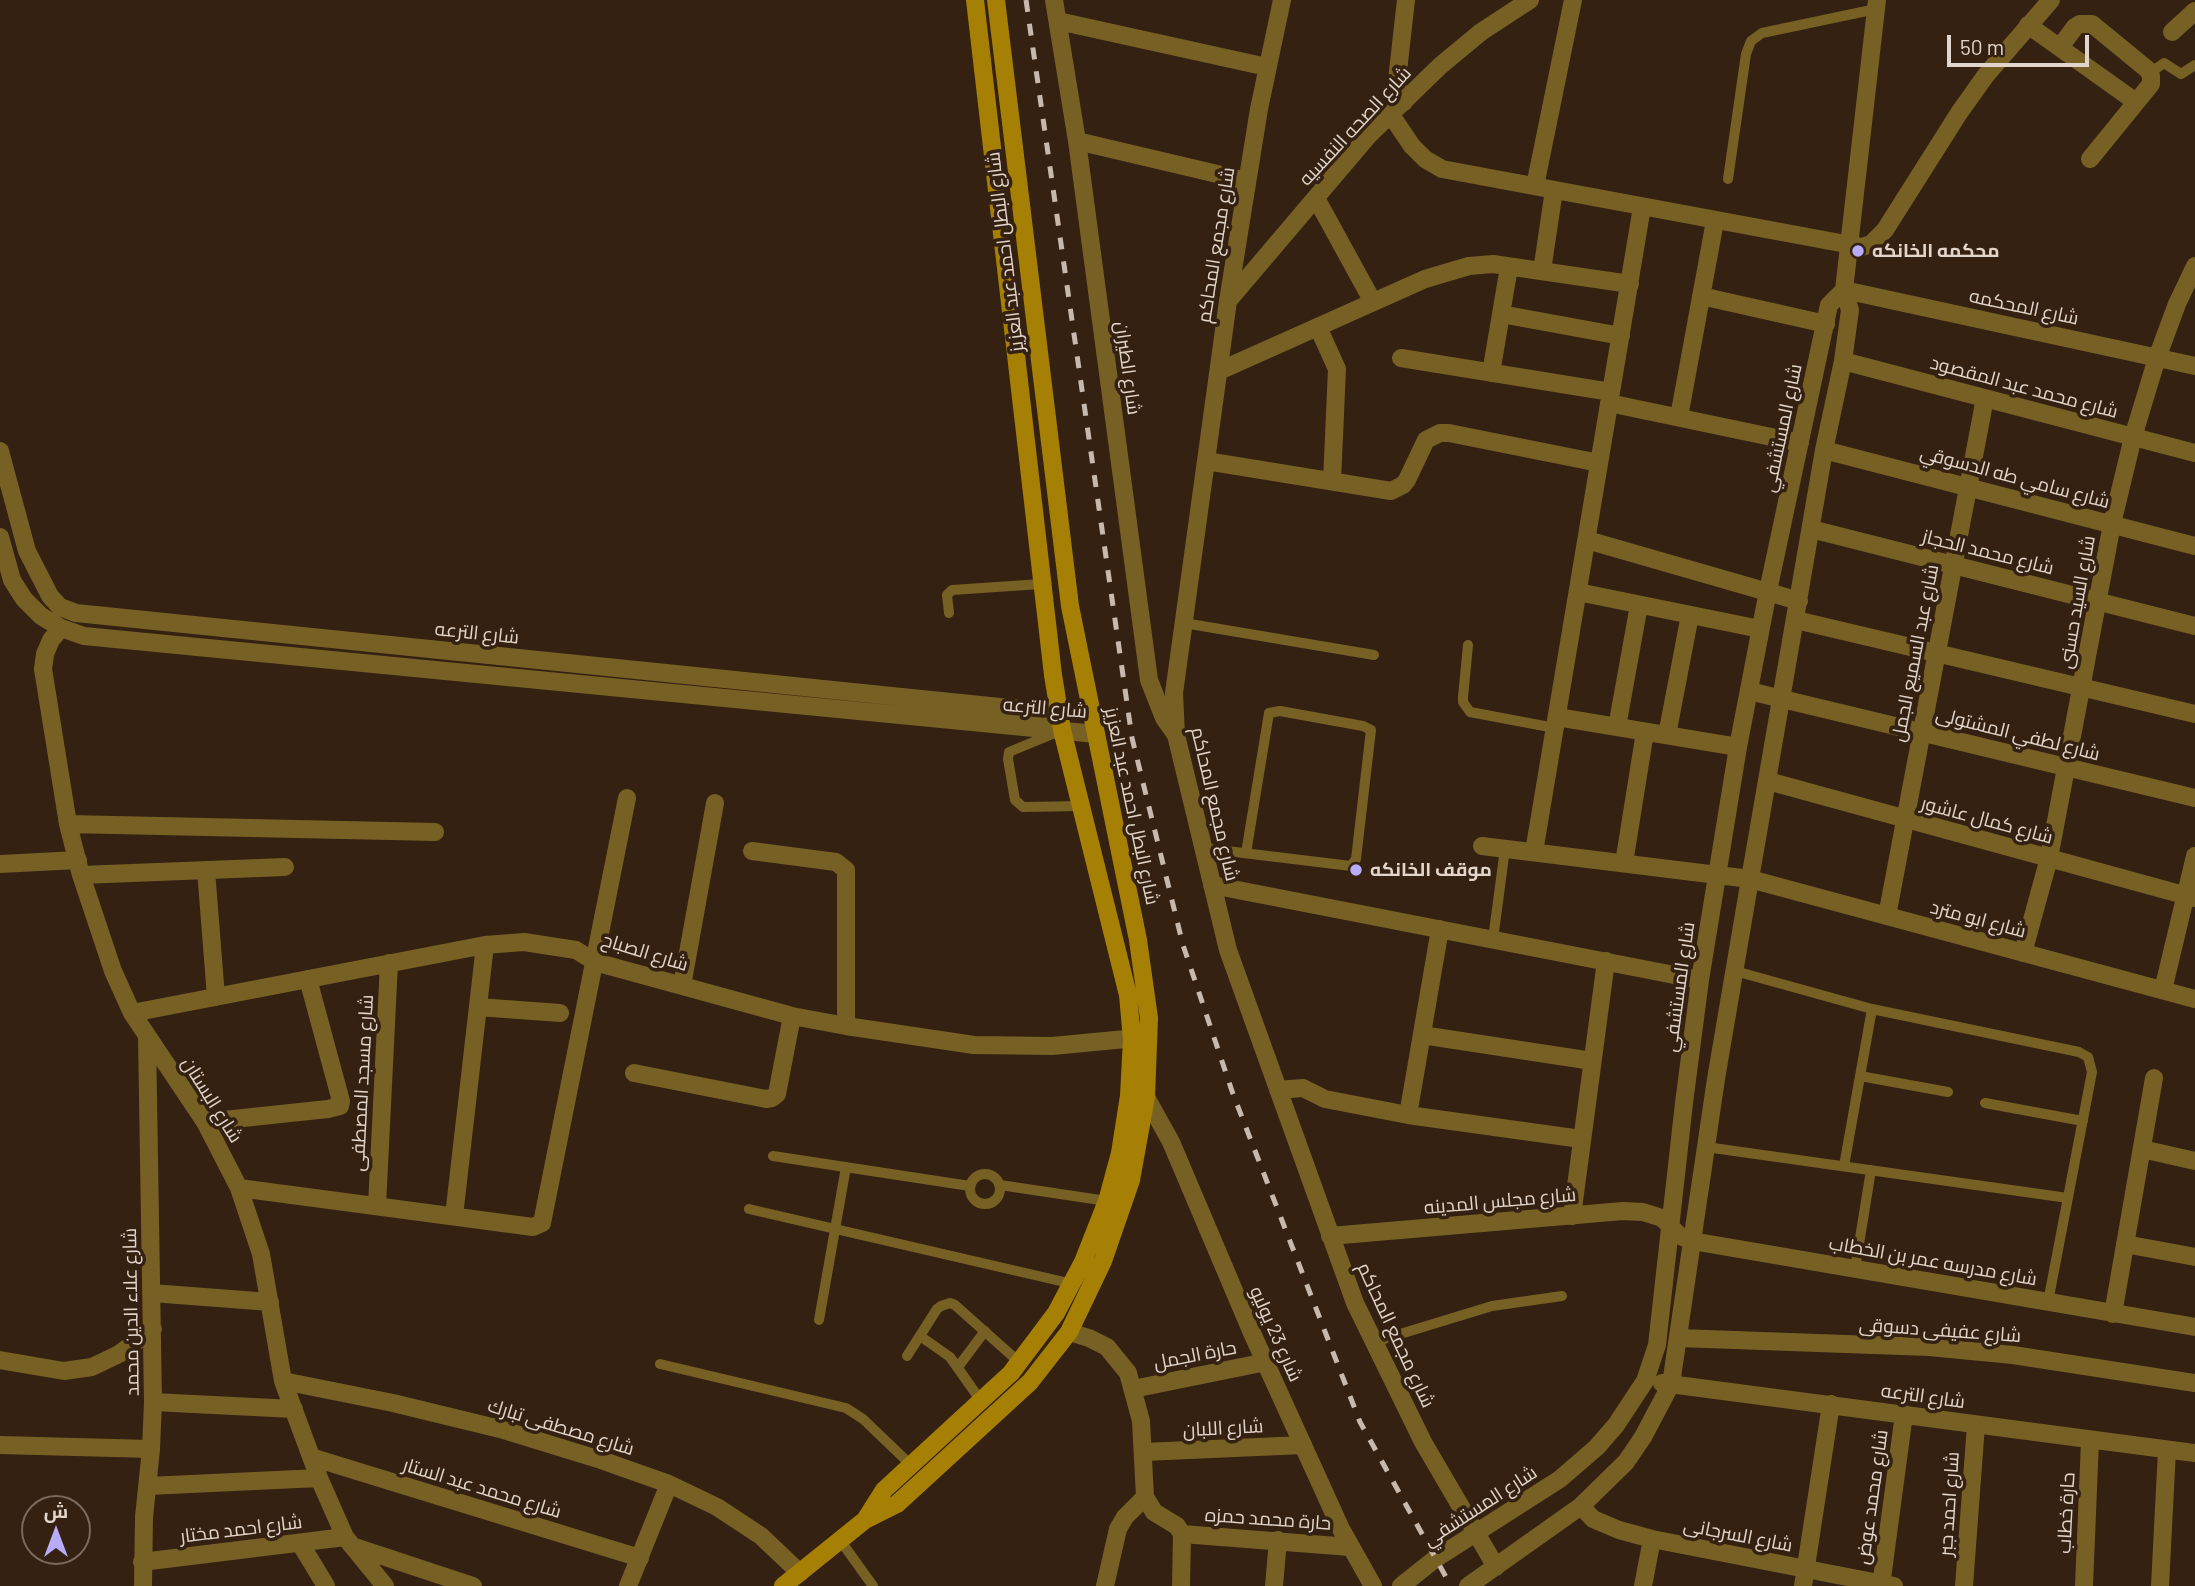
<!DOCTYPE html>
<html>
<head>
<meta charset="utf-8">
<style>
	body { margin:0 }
	#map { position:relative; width:2195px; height:1586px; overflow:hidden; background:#342112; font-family:Barlow,Cairo,sans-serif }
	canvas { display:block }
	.north { position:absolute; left:21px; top:1495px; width:70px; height:70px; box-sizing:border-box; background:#342112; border:2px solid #7a695c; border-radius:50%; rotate:0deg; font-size:19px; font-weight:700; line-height:28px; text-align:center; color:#e2d5cb }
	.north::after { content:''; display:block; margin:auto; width:24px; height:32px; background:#b8abf7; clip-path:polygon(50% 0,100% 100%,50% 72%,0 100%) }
	.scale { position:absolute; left:1947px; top:35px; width:142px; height:32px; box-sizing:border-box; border:4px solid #e2d5cb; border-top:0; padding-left:9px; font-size:21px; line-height:24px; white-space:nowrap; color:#e2d5cb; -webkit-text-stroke:5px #342112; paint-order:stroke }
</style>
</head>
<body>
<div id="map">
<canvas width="2195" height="1586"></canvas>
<div class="north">ش</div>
<div class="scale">50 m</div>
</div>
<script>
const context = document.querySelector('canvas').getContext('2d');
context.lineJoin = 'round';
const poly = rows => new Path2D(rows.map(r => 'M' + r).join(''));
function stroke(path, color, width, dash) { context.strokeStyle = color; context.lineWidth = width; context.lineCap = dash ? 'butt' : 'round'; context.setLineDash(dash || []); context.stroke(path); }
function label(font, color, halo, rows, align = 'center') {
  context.font = font + ' Barlow,Cairo,sans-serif'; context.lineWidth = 7; context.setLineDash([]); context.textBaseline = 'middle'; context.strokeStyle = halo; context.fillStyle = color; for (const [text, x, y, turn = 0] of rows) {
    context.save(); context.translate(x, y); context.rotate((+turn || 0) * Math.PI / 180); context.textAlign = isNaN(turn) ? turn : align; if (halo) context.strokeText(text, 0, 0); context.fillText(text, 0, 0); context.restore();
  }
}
stroke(poly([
	[2150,73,2164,63,2181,74,2195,65],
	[1728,179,1746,54,1751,41,1762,33,1876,9],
	[949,613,947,595,952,590,1041,584],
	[1184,623,1374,655],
	[1468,645,1463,697,1463,702,1470,712,1555,728],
	[1055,733,1009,752,1008,759,1015,800,1023,807,1082,806],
	[1202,848,1351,866,1356,859,1371,730,1363,726,1280,711,1269,713,1246,853],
	[1493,939,1505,849],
	[1735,971,1872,1009,2079,1052,2088,1057,2092,1072,2048,1302],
	[1860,1076,1948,1092],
	[1985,1103,2083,1121],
	[1706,1147,2068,1198],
	[773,1156,970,1186],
	[1844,1166,1872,1009],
	'970 1189a15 15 0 1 1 30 0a15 15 0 1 1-30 0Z',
	[1000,1185,1107,1201],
	[749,1209,1073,1284],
	[1855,1269,1871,1170],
	[819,1320,846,1167],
	[920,1336,950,1357,981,1401],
	[1374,1342,1492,1306,1562,1296],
	[907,1356,937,1309,941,1306,950,1303,955,1305,1019,1362],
	[660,1364,846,1408,863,1419,911,1465],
	[958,1367,985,1331],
	[840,1540,873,1586]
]), '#776024', 10);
stroke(poly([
	[1054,0,1077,141,1149,680,1164,718,1176,735],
	[1282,0,1259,109,1228,301,1174,693,1176,735,1228,950,1355,1303,1423,1442,1496,1567],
	[1058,21,1267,67],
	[2028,25,2136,102],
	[2172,32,2195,11],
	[2060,47,2075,27,2080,24,2092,24,2148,70,2151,76,2151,84,2090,159],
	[1404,102,1398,91,1397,80,1406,0],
	[1391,115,1412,146,1425,159,1442,169,1862,247,1871,244,1885,230,1959,113,1986,75,2051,0],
	[1077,141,1247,181],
	[1535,186,1573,0],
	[1316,198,1373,302],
	[1542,271,1554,190],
	[1844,290,2195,366],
	[1701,296,1826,324],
	[1228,301,1369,135,1440,66,1481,32,1530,0],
	[1501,314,1621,336],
	[1318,327,1337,369,1332,481],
	[1401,358,1611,392],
	[1843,361,2195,453],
	[1219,371,1425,279,1469,266,1493,264,1630,284],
	[1491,373,1509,267],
	[1609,403,1800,443],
	[1679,417,1715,221],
	[1824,450,2195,546],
	[0,451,27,551,50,596,60,607,76,613,1059,713],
	[1206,461,1391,491,1403,485,1407,480,1426,440,1440,433,1449,433,1599,463],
	[1811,529,2195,626],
	[0,537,12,580,24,599,41,616,61,628,84,636,1096,734],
	[1587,540,1799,601],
	[1578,592,1760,629],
	[1796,620,2195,714],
	[61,628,51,640,45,654,43,669,68,824,81,875,113,971,132,1013,205,1122,239,1188,261,1254,283,1381,319,1478,345,1537,385,1586],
	[1749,691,2195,798],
	[1557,717,1738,747],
	[1617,727,1639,605],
	[1667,735,1690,615],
	[1768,781,2195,898],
	[68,824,435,832],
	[1482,846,1750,879,2195,999],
	[752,851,836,862,846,870,846,1026],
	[1534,852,1642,207],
	[1624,863,1645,732],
	[0,864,78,860],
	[206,870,216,997],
	[81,875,285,867],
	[1212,885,1700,980],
	[1887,916,1985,398],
	[2023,953,2049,858,2112,524,2133,437,2157,358,2177,304,2195,266],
	[682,986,715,803],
	[2163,990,2195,856],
	[478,1007,560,1013],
	[132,1013,485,945,524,942,576,950,595,962,792,1016,846,1026,974,1045,1052,1046,1147,1037],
	[1422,1035,1592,1061],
	[634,1073,766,1099,772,1098,777,1094,792,1016],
	[1278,1090,1303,1088,1325,1099,1408,1115,1581,1139],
	[1408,1115,1440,929],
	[205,1122,328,1109,340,1106,341,1101,308,979],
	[2142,1149,2195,1161],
	[239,1188,533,1227,542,1223,627,798],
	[377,1206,389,963],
	[454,1216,485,945],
	[1572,1216,1606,961],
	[1330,1236,1623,1211,1643,1212,1662,1218,1680,1236,1692,1241,2195,1327],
	[2125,1244,2195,1257],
	[152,1293,270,1302],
	[2113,1314,2154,1078],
	[1069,1332,1089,1338,1107,1347,1128,1373,1141,1421,1145,1497,1154,1512,1177,1526,1182,1534,1181,1586],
	[1679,1338,1929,1347,2013,1355,2195,1383],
	[0,1360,64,1371,92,1367,119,1354,153,1329],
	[283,1381,393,1403,500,1429,601,1460,669,1484,717,1507,761,1536,800,1573],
	[1662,1383,2195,1453],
	[1133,1389,1266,1362],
	[153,1402,294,1409],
	[0,1445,151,1449],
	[1144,1452,1303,1445],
	[311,1457,640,1558],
	[148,1486,319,1478],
	[1581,1506,1593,1519,1619,1530,1652,1539,1894,1586],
	[1182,1534,1350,1547],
	[300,1543,326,1586],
	[352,1546,473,1586],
	[142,1562,345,1537],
	[143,1586,144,1517,151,1449,153,1402,147,1037],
	[628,1586,669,1484],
	[1105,1586,1118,1529,1125,1517,1145,1497],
	[1274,1586,1278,1540],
	[1401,1586,1435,1559,1560,1479,1597,1447,1616,1425,1645,1381,1657,1345,1684,1103,1700,980,1738,747,1768,591,1829,305,1844,290],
	[1468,1586,1581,1506,1626,1462,1643,1437,1671,1384,1716,1079,1750,879,1824,450,1843,361,1850,310,1844,290,1877,0],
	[1643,1586,1652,1539],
	[1803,1586,1831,1404],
	[1881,1586,1904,1414],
	[1964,1586,1976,1425],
	[2084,1586,2090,1441],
	[2160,1586,2167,1450]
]), '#776024', 18);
stroke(poly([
	[1146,1097,1171,1142,1252,1333,1341,1529,1373,1586]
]), '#776024', 18);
stroke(poly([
	[865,1520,884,1490,1011,1373,1056,1313,1083,1262,1107,1201,1120,1153,1129,1096,1132,1039,1128,995,1062,730,1053,675,975,0],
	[783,1586,865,1520,897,1504,1030,1382,1069,1332,1103,1261,1131,1180,1146,1097,1149,1018,1138,940,1070,606,996,0]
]), '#a68005', 18);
stroke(poly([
	[1026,0,1132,738,1183,945,1233,1094,1360,1422,1451,1586]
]), '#c7b9ae', 5, [12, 12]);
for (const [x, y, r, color] of [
	[1858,251,7,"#b8abf7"],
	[1356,870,7,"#b8abf7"]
]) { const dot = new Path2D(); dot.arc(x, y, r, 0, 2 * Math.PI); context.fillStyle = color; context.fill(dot); stroke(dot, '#342112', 2.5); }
label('19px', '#e2d5cb', '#342112', [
	["شارع الصحه النفسيه",1355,126,-47],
	["شارع مجمع المحاكم",1216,245,-81],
	["شارع البطل احمد عبد العزيز",1005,252,-97],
	["شارع المحكمه",2024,307,12],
	["شارع الطيران",1128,368,82],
	["شارع محمد عبد المقصود",2024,387,15],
	["شارع المستشفي",1782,428,-78],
	["شارع سامي طه الدسوقي",2015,477,15],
	["شارع محمد الحجاز",1988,552,14],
	["شارع السيد حسنى",2077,602,-80],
	["شارع الترعه",477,633,6],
	["شارع عبد السميع الجمل",1915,653,-79],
	["شارع الترعه",1045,708,5],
	["شارع لطفي المشتولى",2018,734,14],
	["شارع مجمع المحاكم",1215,804,77],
	["شارع البطل احمد عبد العزيز",1132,806,78],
	["شارع كمال عاشور",1987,820,15],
	["شارع ابو مترد",1978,919,15],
	["شارع الصباح",645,952,17],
	["شارع المستشفي",1679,987,-82],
	["شارع مسجد المصطفى",362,1083,-87],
	["شارع البستان",212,1100,58],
	["شارع مجلس المدينه",1500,1201,-5],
	["شارع مدرسه عمر بن الخطاب",1933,1261,10],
	["شارع علاء الدين محمد",131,1312,-91],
	["شارع عفيفى دسوقى",1940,1330,4],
	["شارع 23 يوليو",1276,1334,66],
	["شارع مجمع المحاكم",1396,1335,65],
	["حارة الجمل",1195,1355,-11],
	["شارع الترعه",1923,1396,8],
	["شارع مصطفى تبارك",561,1427,17],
	["شارع اللبان",1223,1428,-3],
	["شارع محمد عبد الستار",482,1488,17],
	["شارع محمد عوض",1872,1497,-82],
	["شارع احمد جبر",1949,1504,-86],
	["شارع المستشفي",1480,1506,-33],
	["حارة خطاب",2066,1513,-87],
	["حارة محمد حمزه",1268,1519,4],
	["شارع احمد مختار",241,1529,-7],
	["شارع السرجانى",1738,1535,11]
]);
label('bold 19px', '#e2d5cb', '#342112', [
	["محكمه الخانكه",1872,251],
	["موقف الخانكه",1370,870]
], 'left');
</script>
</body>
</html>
